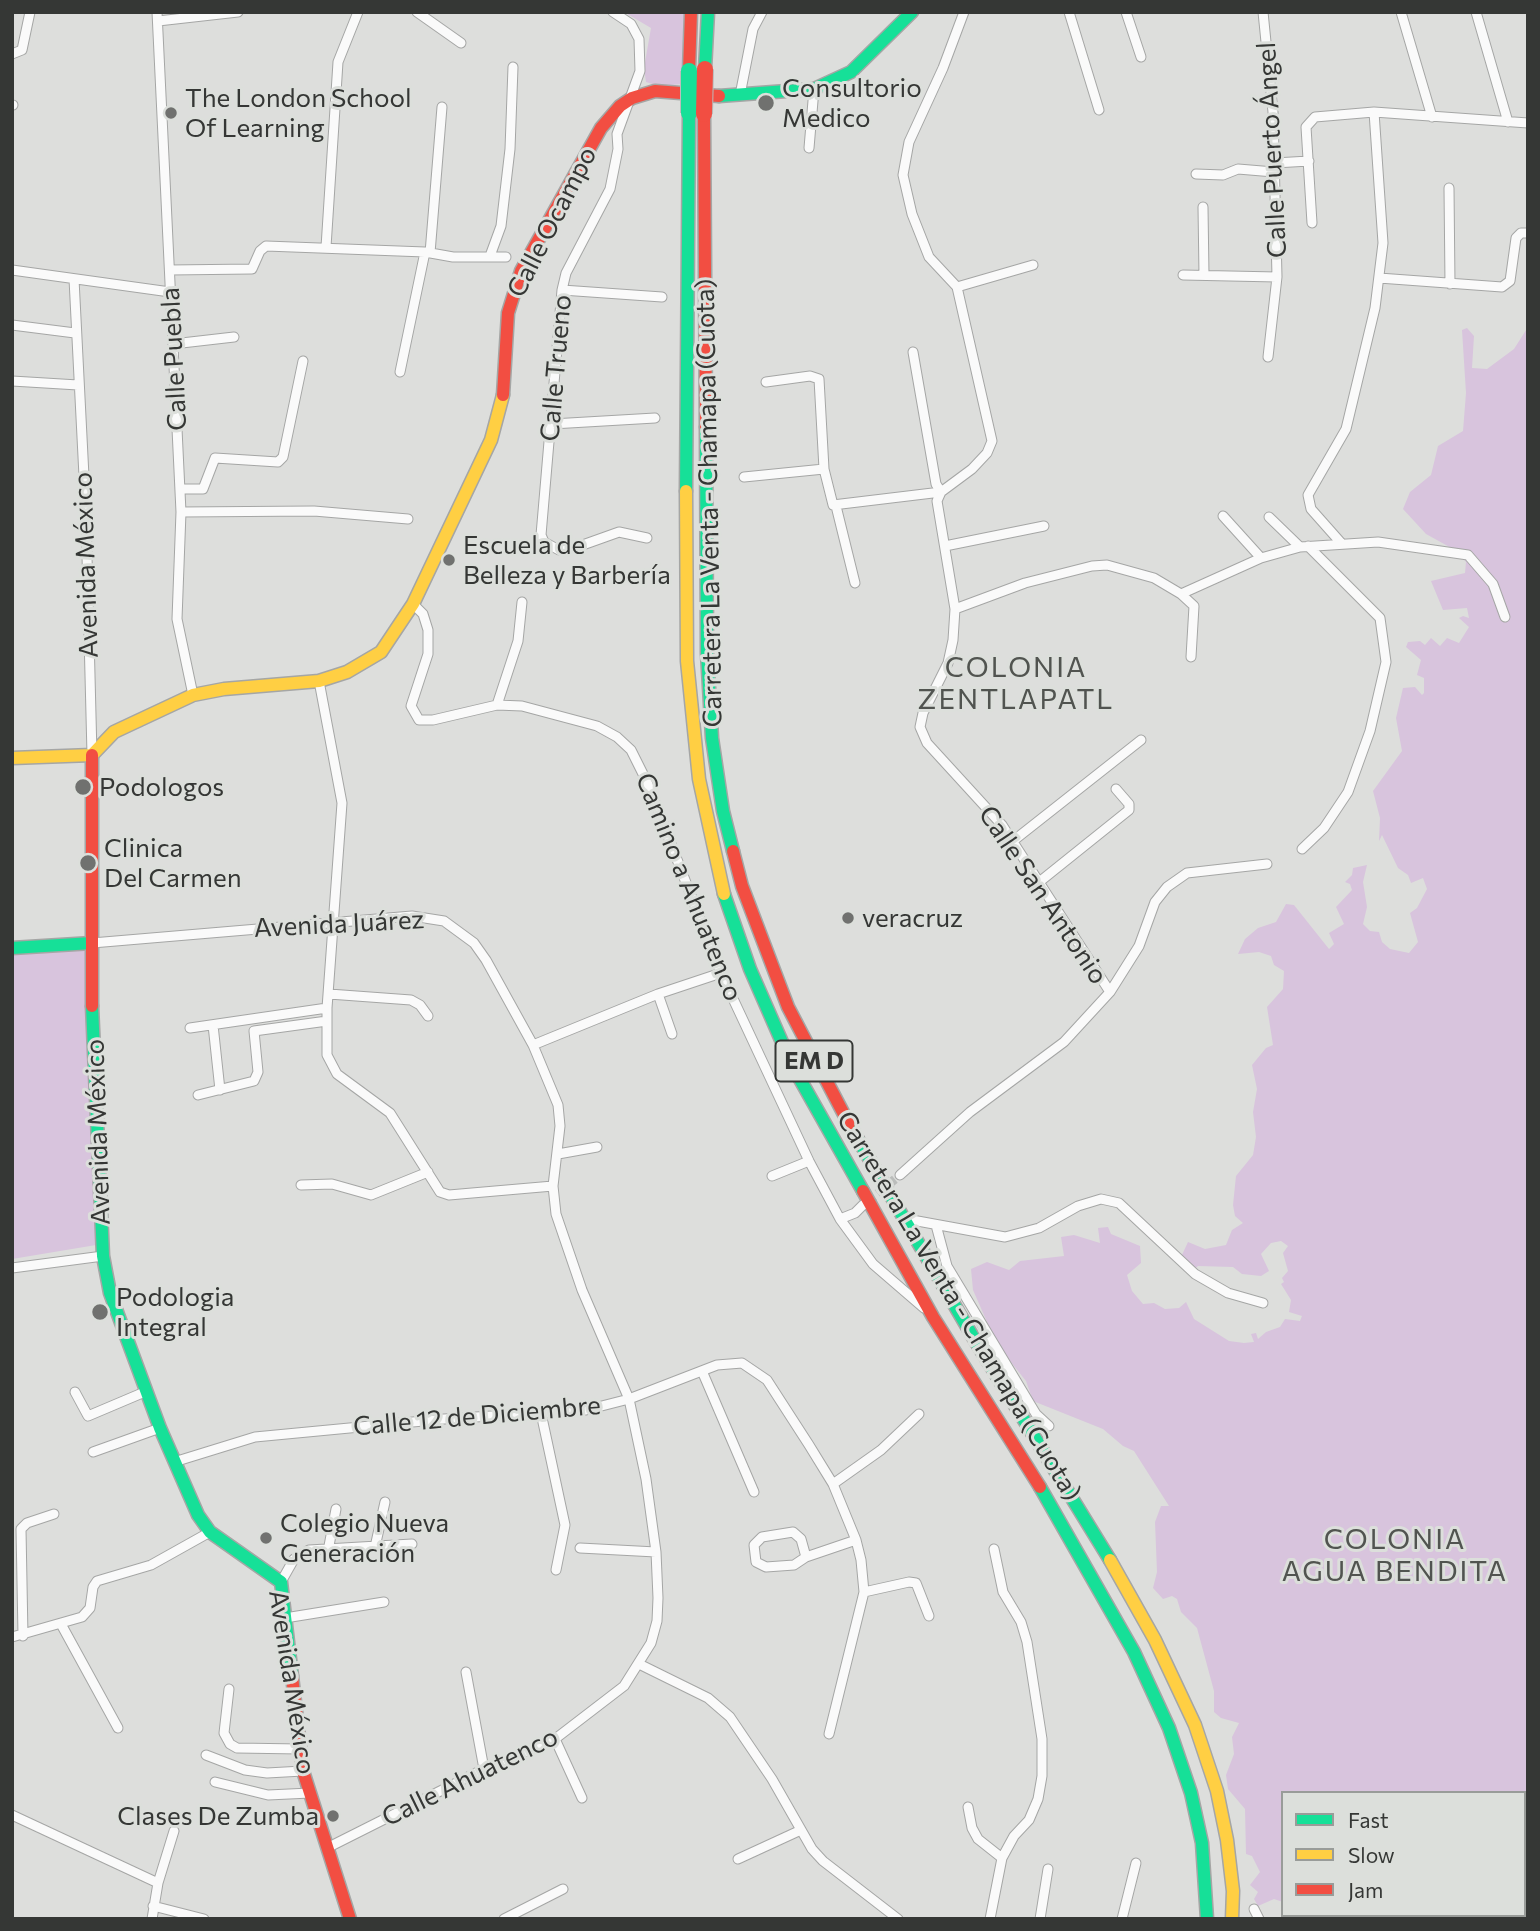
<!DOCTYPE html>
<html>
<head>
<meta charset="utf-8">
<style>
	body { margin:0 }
	#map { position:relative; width:1540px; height:1931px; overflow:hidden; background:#dddedc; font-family:Commissioner,sans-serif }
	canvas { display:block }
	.frame { position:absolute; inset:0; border:14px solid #353735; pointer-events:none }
	.legend { position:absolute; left:1281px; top:1791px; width:245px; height:126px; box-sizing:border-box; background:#dcdfdb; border:2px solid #999c99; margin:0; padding:9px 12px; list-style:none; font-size:21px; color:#353735 }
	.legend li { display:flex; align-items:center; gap:14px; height:35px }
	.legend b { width:35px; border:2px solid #999c99 }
</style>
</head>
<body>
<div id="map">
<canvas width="1540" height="1931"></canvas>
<div class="frame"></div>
<ul class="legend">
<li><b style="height:9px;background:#16e098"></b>Fast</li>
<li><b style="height:9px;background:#ffcf43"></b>Slow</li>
<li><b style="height:9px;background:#f24e42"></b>Jam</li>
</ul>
</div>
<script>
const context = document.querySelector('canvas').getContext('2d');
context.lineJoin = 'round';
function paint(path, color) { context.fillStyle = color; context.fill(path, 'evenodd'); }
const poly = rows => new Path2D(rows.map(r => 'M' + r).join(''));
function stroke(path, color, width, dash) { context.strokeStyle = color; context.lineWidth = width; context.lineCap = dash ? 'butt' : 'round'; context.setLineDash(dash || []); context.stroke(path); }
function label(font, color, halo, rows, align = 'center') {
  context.font = font + ' Commissioner,sans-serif'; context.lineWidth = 6; context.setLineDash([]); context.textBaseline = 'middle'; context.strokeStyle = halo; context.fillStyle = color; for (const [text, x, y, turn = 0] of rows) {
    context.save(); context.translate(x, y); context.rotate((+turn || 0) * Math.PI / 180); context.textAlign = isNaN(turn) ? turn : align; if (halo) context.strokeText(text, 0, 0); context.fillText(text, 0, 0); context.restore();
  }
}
paint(poly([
	[624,12,685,12,683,84,659,86,646,82,644,68,651,28],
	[1528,327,1528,1919,1322,1919,1321,1915,1524,1915,1524,1793,1283,1793,1283,1902,1274,1899,1258,1906,1254,1899,1258,1892,1250,1885,1260,1872,1252,1856,1246,1854,1245,1809,1228,1789,1226,1775,1234,1754,1232,1737,1239,1723,1221,1718,1214,1712,1214,1691,1197,1628,1181,1612,1177,1599,1172,1596,1163,1599,1153,1588,1157,1572,1155,1522,1161,1506,1169,1506,1134,1451,1123,1446,1103,1429,1033,1401,1026,1381,1010,1361,1005,1363,973,1290,971,1269,987,1262,1009,1270,1020,1261,1064,1256,1061,1237,1074,1235,1100,1243,1098,1228,1108,1227,1111,1234,1140,1246,1141,1263,1127,1275,1132,1291,1143,1304,1154,1303,1165,1309,1179,1308,1186,1302,1194,1319,1229,1341,1244,1343,1254,1342,1251,1334,1256,1333,1258,1339,1266,1332,1280,1327,1285,1319,1300,1321,1302,1316,1289,1312,1291,1300,1281,1284,1284,1282,1282,1278,1288,1271,1283,1253,1288,1246,1281,1241,1271,1243,1261,1254,1269,1271,1261,1276,1242,1274,1233,1267,1198,1266,1193,1270,1181,1257,1188,1242,1205,1249,1226,1245,1232,1230,1243,1223,1235,1216,1233,1205,1236,1176,1253,1155,1256,1137,1253,1112,1257,1089,1252,1065,1266,1048,1273,1045,1267,1007,1283,989,1284,971,1274,965,1271,956,1259,952,1238,954,1245,939,1258,928,1276,922,1286,904,1294,905,1329,949,1334,944,1329,933,1344,924,1336,907,1352,890,1350,884,1345,882,1352,875,1353,868,1367,865,1363,882,1367,907,1363,924,1370,931,1379,932,1382,942,1390,949,1409,953,1418,942,1410,913,1417,908,1427,889,1423,878,1411,883,1408,875,1398,868,1382,835,1379,841,1380,818,1373,791,1402,751,1396,718,1403,688,1415,687,1422,695,1424,693,1424,678,1417,675,1421,660,1406,647,1408,642,1420,641,1425,645,1431,638,1440,646,1447,638,1459,643,1469,627,1459,618,1463,616,1469,618,1467,608,1443,610,1431,581,1465,573,1466,562,1455,550,1426,534,1403,509,1410,492,1431,475,1438,446,1463,431,1466,393,1462,330,1467,328,1474,336,1472,368,1487,369,1514,349],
	[92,943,96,1245,12,1259,12,947]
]), '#d8c4dd');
stroke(poly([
	[867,1202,900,1175]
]), '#bbbdbb', 9, [9, 4.5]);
const street = poly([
	[157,12,181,512,177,619,193,695],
	[417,12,461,43],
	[613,12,631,24,639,39,640,71,617,134,618,149,610,189,566,273,562,290,541,535,544,542,559,550,577,547,619,532,647,538],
	[964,12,943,68,909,142,903,175,912,214,929,257,957,287,992,441,987,453,972,469,941,492,937,501,955,609,953,640,948,663,923,713,920,727,927,743,1002,825,1110,992],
	[1069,12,1099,110],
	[1126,12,1141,57],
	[1401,12,1432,117],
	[1476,12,1508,122],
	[158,21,238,12],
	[12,54,22,50,30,12],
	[740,95,753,29,762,12],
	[12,105,13,105],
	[809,148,814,89],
	[1275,163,1309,161],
	[1196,174,1223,175,1238,169,1274,172],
	[1449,188,1450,284],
	[1203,207,1204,275],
	[1312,223,1306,127,1315,117,1374,112,1528,123],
	[326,247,338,62,358,12],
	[430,253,442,107],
	[490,256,501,226,510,149,513,67],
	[12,270,170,292],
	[170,270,252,269,260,251,266,246,425,252,453,257,506,257],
	[1183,275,1277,277,1273,112,1263,12],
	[1379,278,1502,287,1510,281,1516,238,1521,233,1528,233],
	[74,279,86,516,92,755],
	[957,287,1033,265],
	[562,290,662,297],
	[12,325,75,333],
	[173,344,234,337],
	[1268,357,1277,277],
	[400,372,425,252],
	[12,381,78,385],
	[766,382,810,376,819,379,824,469,833,505,941,492,936,484,913,352],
	[552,424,655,418],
	[744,477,824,469],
	[180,489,203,489,215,458,278,462,283,457,303,361],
	[836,506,855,583],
	[181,512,314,511,408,519],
	[1223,516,1261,558],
	[1269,517,1300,547],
	[1342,544,1311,509,1308,495,1346,429,1375,308,1383,243,1374,112],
	[945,546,1044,526],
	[1181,594,1194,606,1191,657],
	[413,604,423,614,428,630,428,654,411,706,419,720,433,720,497,705,522,706,597,726,617,737,631,750,647,782,721,973,809,1161,840,1219,873,1264,924,1308],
	[955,609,1025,583,1092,566,1107,565,1154,578,1181,594,1261,558,1300,547,1378,542,1468,555,1493,584,1505,617],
	[319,681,342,803,327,1008,327,1055,337,1074,390,1113,440,1192,449,1195,553,1186],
	[497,705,518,641,522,602],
	[1013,841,1141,740],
	[1302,849,1324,828,1348,792,1370,731,1386,662,1380,618,1308,546],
	[1038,883,1129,810,1129,804,1116,789],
	[92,943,412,916,444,921,474,943,486,960,533,1045,558,1105,560,1126,553,1186,556,1214,582,1290,629,1399,646,1479,656,1552,658,1598,657,1621,651,1643,624,1686,555,1739,484,1769,327,1848],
	[329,994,411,1000,420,1005,428,1016],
	[658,994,672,1034],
	[213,1025,220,1090],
	[190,1028,327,1008],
	[533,1045,658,994,721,973],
	[198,1095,254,1081,258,1072,254,1031,327,1021],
	[558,1154,597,1147],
	[900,1175,970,1112,1064,1042,1110,992,1139,946,1155,902,1167,887,1187,873,1267,864],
	[772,1176,809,1161],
	[301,1185,332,1184,371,1195,428,1172],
	[840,1219,855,1213,863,1205],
	[912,1220,1005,1237,1039,1228,1078,1206,1101,1199,1119,1203,1195,1274,1228,1293,1263,1303],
	[936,1225,947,1266,1036,1414,1049,1426],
	[12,1268,103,1256],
	[702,1371,754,1492],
	[75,1392,88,1416,147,1391],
	[541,1413,565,1525,556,1570],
	[93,1452,160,1428],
	[174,1462,255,1437,444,1419,586,1410,629,1399,717,1365,742,1363,767,1380,809,1445,833,1484,856,1540,861,1560,864,1592,829,1734],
	[833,1484,881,1450,919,1414],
	[375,1547,385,1502],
	[580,1548,656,1552],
	[328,1551,336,1509],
	[806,1557,801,1539,793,1532,762,1537,754,1545,756,1562,766,1567,794,1565,806,1557,856,1540],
	[281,1582,294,1559,309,1550,412,1544],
	[864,1592,909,1582,916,1583,929,1616],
	[285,1618,384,1602],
	[61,1624,118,1728],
	[23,1636,21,1529,27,1523,54,1514],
	[12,1637,82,1617,90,1608,93,1587,97,1581,151,1565,210,1532],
	[639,1664,708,1698,730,1717,772,1779,812,1849,823,1861,898,1919],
	[466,1672,484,1769],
	[229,1689,224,1733,230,1744,237,1748,300,1749],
	[555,1739,582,1798],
	[206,1755,245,1770,267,1773,303,1771],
	[215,1782,268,1795,310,1793],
	[968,1807,972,1828,978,1839,1002,1858],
	[12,1815,158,1883],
	[738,1859,801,1830],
	[153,1906,204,1919],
	[1254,1909,1259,1919],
	[152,1919,158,1883,174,1831],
	[504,1919,563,1889],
	[990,1919,1002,1858,1014,1836,1029,1820,1038,1799,1042,1776,1042,1739,1027,1642,1021,1622,1003,1592,994,1549],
	[1040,1919,1048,1869],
	[1122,1919,1136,1863]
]);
const fast = poly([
	[705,69,708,12],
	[719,96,814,89,851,72,912,12],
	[706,427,707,653,712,738,723,811,733,851],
	[686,491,689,113],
	[724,894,750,969,792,1065,863,1191],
	[12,948,92,943],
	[92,1006,103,1256,110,1293,160,1428,198,1515,210,1532,281,1582,292,1676],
	[849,1124,973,1337,1110,1560],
	[1040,1487,1134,1652,1169,1728,1191,1793,1202,1843,1207,1919]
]);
const slow = poly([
	[686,491,687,661,699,779,724,894],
	[92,755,114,732,193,695,224,689,319,681,347,672,381,652,413,604,491,440,503,395],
	[12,758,92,755],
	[1110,1560,1155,1640,1195,1725,1217,1791,1227,1840,1233,1891,1232,1919]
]);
const jam = poly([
	[689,71,691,12],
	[704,114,706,427],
	[503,395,508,313,521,271,601,128,620,106,632,98,655,91,719,96],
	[733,851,742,886,788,1007,849,1124],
	[92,1006,92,755],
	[863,1191,933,1317,1040,1487],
	[292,1676,303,1771,350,1919]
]);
stroke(street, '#a5a6a5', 11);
stroke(fast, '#a5a6a5', 15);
stroke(slow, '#a5a6a5', 15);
stroke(jam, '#a5a6a5', 15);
stroke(street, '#fafafa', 9);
stroke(fast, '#16e098', 12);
stroke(slow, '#ffcf43', 12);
stroke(jam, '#f24e42', 12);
const fastBridge = poly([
	[689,71,689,113]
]);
const jamBridge = poly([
	[704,114,705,69]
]);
stroke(fastBridge, '#bcbcbb', 18, []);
stroke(jamBridge, '#bcbcbb', 18, []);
stroke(fastBridge, '#16e098', 16);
stroke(jamBridge, '#f24e42', 16);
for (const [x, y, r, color] of [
	[766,103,9,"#70716f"],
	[171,113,7,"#70716f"],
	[449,560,7,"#70716f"],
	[83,787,9,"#70716f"],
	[88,863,9,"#70716f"],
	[848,918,7,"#70716f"],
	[100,1312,9,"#70716f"],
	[266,1538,7,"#70716f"],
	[333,1816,7,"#70716f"]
]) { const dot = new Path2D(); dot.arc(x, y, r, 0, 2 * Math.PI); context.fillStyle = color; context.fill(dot); stroke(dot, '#dcdfdb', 2.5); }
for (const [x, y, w] of [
	[814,1061,77]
]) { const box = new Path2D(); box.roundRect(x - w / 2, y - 20.5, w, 41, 5); context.fillStyle = '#dcdfdb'; context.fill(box); stroke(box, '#353735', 2); }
label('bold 24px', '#353735', null, [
	["EM D",814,1061]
]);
label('26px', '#353735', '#dcdfdb', [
	["Consultorio",782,88],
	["Medico",782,118],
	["The London School",185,98],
	["Of Learning",185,128],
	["Escuela de",463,545],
	["Belleza y Barbería",463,575],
	["Podologos",99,787],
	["Clinica",104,848],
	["Del Carmen",104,878],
	["veracruz",862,918],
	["Podologia",116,1297],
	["Integral",116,1327],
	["Colegio Nueva",280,1523],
	["Generación",280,1553],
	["Clases De Zumba",319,1816,"right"]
], 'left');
label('26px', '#353735', '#dcdfdb', [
	["Calle Puerto Ángel",1272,150,-93],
	["Calle Ocampo",552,222,-63],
	["Calle Puebla",174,359,-93],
	["Calle Trueno",556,368,-85],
	["Carretera La Venta - Chamapa (Cuota)",709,503,-91],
	["Avenida México",86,565,-92],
	["Camino a Ahuatenco",689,887,68],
	["Calle San Antonio",1043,895,56],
	["Avenida Juárez",339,924,-3],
	["Avenida México",98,1132,-92],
	["Carretera La Venta - Chamapa (Cuota)",959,1306,59],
	["Calle 12 de Diciembre",477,1416,-5],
	["Avenida México",292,1682,81],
	["Calle Ahuatenco",470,1777,-26]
]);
context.letterSpacing = '2px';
label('28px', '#515450', '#dcdfdb', [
	["COLONIA",1016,668],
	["ZENTLAPATL",1016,700],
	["COLONIA",1395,1540],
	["AGUA BENDITA",1395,1572]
]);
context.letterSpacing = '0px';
</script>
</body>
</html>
